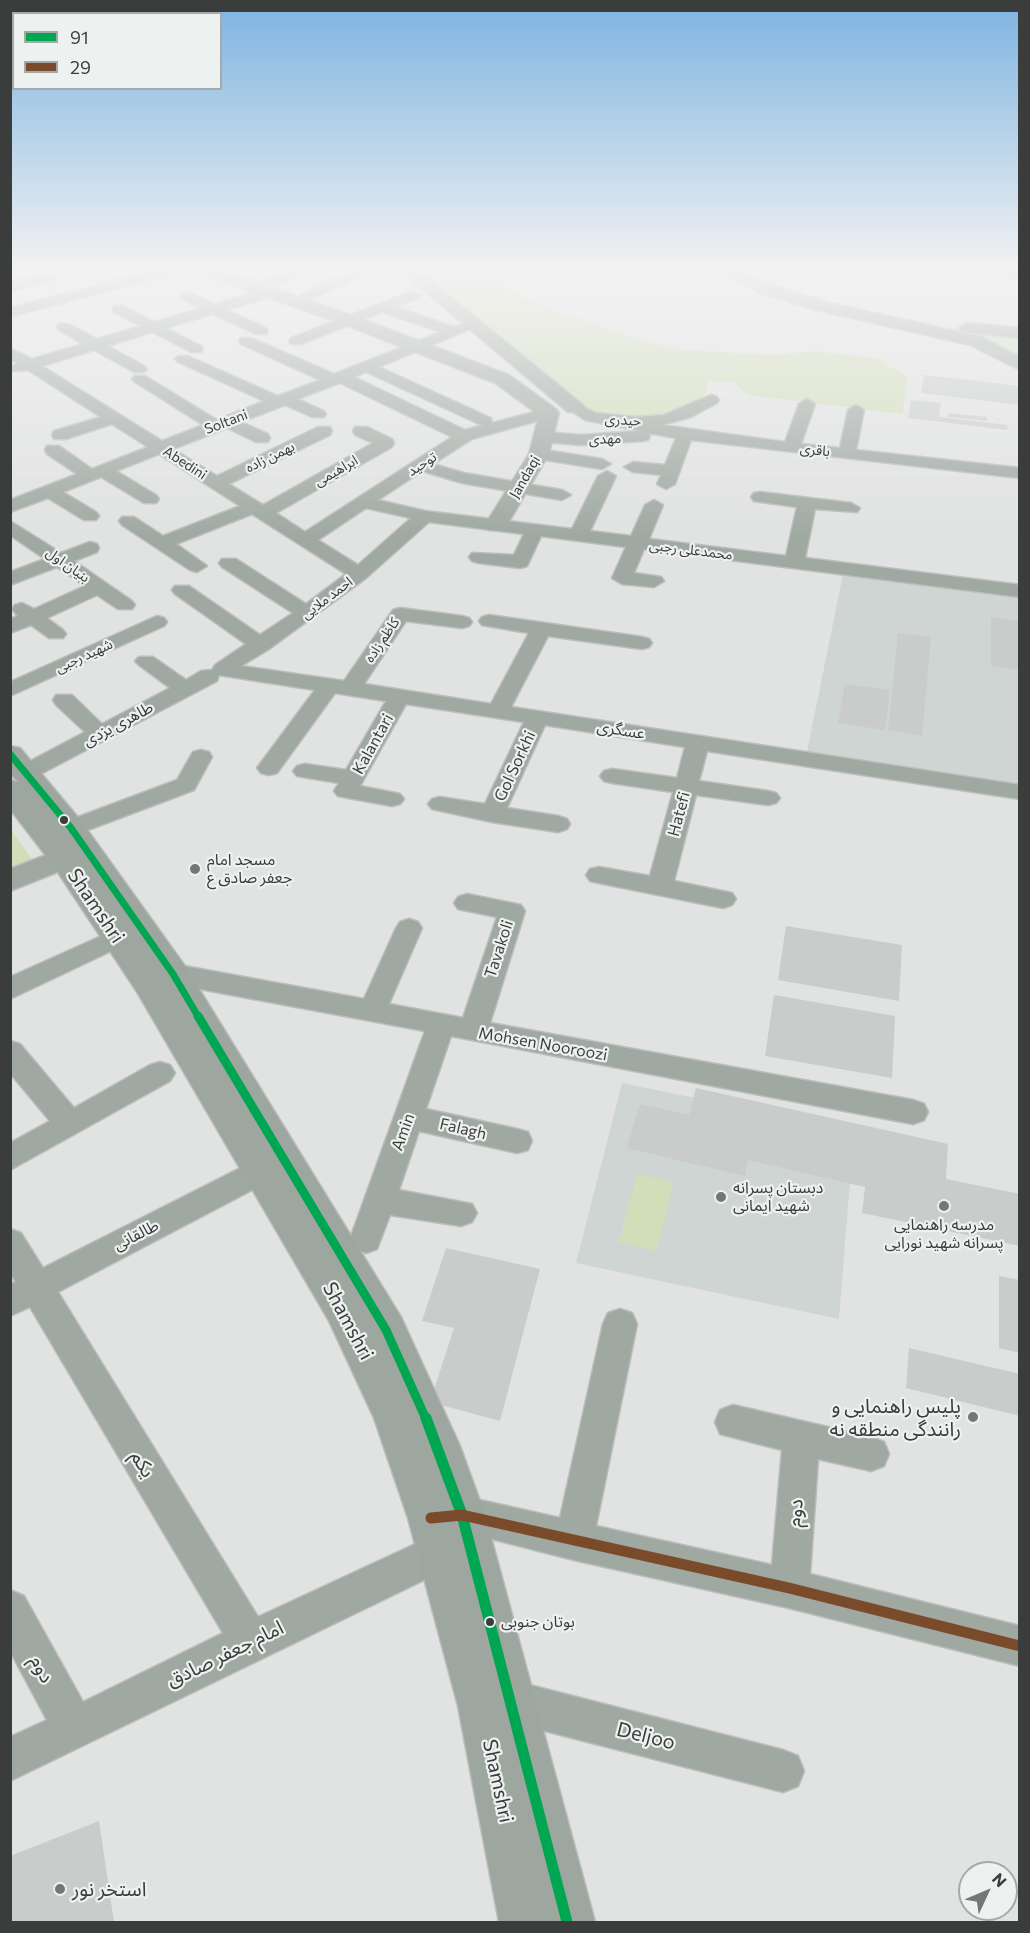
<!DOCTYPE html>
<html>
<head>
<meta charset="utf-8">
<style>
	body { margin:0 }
	#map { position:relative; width:1030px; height:1933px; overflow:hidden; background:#e1e3e2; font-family:Commissioner,sans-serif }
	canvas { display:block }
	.frame { position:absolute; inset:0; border:12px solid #3b3d3d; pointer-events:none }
	.legend { position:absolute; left:12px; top:12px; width:210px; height:78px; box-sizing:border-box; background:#edf1f0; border:2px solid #a6a9a8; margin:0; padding:8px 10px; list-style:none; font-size:18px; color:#3b3d3d }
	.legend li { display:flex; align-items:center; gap:12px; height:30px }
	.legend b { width:30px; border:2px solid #a6a9a8 }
	.north { position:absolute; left:958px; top:1861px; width:60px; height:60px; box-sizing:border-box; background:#edf1f0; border:2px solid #a6a9a8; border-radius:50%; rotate:46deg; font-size:16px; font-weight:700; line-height:24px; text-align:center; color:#3b3d3d }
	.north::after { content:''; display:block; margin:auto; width:21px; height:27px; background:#757777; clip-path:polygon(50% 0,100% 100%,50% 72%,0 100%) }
</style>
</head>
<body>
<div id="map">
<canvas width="1030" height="1933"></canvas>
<div class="frame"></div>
<ul class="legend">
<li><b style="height:8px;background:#00a651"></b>91</li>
<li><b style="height:8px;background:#7a4b2a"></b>29</li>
</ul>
<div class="north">N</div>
</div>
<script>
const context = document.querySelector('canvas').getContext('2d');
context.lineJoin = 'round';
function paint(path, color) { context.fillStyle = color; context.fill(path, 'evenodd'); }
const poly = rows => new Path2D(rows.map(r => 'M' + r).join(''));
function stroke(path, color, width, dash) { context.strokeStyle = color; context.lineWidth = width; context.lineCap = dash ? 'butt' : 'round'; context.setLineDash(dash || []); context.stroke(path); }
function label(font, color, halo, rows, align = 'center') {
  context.font = font + ' Commissioner,"Noto Sans Arabic",sans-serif'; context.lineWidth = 4.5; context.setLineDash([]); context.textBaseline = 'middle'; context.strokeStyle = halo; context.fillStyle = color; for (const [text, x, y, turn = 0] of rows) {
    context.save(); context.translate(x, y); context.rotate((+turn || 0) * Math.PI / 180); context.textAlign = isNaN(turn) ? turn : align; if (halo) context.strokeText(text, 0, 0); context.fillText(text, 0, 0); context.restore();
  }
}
paint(poly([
	[843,574,1019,597,1019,784,807,752],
	[622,1083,854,1131,839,1319,576,1263]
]), '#ced5d3');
paint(poly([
	[414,267,474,267,505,288,539,305,643,341,683,350,776,355,815,351,876,358,907,377,903,414,747,395,733,381,707,382,707,391,700,401,673,415,648,419,597,414,582,406],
	[901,322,1019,336,1019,361],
	[11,830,32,859,11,868,10,868],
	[637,1174,673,1182,657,1251,619,1242]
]), '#d2deb9');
paint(poly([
	[924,375,1020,386,1020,405,921,393],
	[911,400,941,403,939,417,1008,425,1007,430,908,418],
	[949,413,987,417,987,421,948,417],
	[991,617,1020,621,1020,670,991,666],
	[898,633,931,637,922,736,888,730],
	[845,684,890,690,885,730,838,723],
	[786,926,902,945,899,1001,778,980],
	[774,995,895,1016,892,1078,765,1056],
	[696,1088,948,1144,946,1179,1020,1194,1020,1246,862,1213,865,1187,748,1160,745,1176,627,1148,640,1104,689,1115],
	[446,1248,540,1269,500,1421,430,1402,454,1328,422,1321],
	[999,1276,1020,1280,1020,1353,999,1348],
	[909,1348,1020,1374,1020,1416,906,1388],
	[99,1821,114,1922,10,1922,10,1856]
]), '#cacccc');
stroke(poly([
	[978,267,1020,271]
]), '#c0c2c1', 19, [19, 9]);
const minor = poly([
	[166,267,187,267,185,270,10,317,10,308,166,267],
	[363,267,381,267,300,304,290,304,288,301,363,267],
	[290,271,297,275,271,288,277,292,275,295,227,310,266,328,268,331,266,334,256,334,213,314,166,328,201,346,203,349,201,352,191,352,152,332,108,346,144,366,147,369,144,372,134,372,94,350,42,366,162,441,203,425,135,382,132,379,135,376,145,376,217,420,264,401,178,362,175,359,178,356,188,356,278,396,320,380,241,344,239,341,241,338,251,338,334,374,441,332,382,312,301,344,291,344,289,341,291,338,413,291,420,295,418,298,395,307,454,327,475,320,482,324,379,367,491,418,492,423,549,408,557,413,555,416,472,439,433,464,464,473,562,490,571,495,562,500,462,483,422,471,378,500,425,511,572,529,598,476,607,471,616,476,590,531,631,536,645,505,654,500,663,505,649,539,786,556,797,507,754,501,751,497,754,493,760,492,851,503,860,508,857,512,815,509,805,558,1020,585,1020,597,644,549,634,573,661,577,664,581,654,587,622,584,612,578,626,547,541,536,527,566,520,568,479,563,472,561,469,557,472,553,514,555,524,534,429,522,366,578,269,649,241,666,344,681,393,610,400,608,462,616,469,618,472,622,469,626,462,628,406,621,364,684,491,704,529,633,482,625,479,621,482,617,489,615,642,637,649,639,652,643,649,647,642,649,548,636,511,707,1020,785,1020,799,707,751,699,781,768,791,776,793,780,798,776,803,768,805,696,795,674,881,732,893,736,899,732,905,723,908,599,883,590,881,586,875,590,869,599,867,650,876,673,792,612,783,604,781,600,776,604,771,612,769,677,778,685,747,545,725,507,808,558,816,567,819,570,824,567,829,558,832,492,822,432,809,428,804,432,799,440,797,485,804,524,722,406,704,360,786,400,794,404,799,400,804,392,806,338,796,334,791,339,783,297,776,293,771,297,766,305,764,346,770,386,701,335,693,277,773,269,775,261,773,257,768,315,690,219,675,217,681,35,777,19,777,15,772,19,767,85,732,56,705,53,700,56,695,72,695,102,724,170,688,139,665,135,661,139,657,153,657,186,680,201,671,212,670,215,665,246,644,175,594,172,590,175,586,189,586,260,635,293,613,222,567,219,563,222,559,236,559,306,604,346,574,252,514,176,544,207,566,197,572,190,570,122,525,119,521,122,517,134,517,163,536,240,506,159,454,116,471,156,495,159,499,156,503,144,503,101,477,63,492,96,512,99,516,96,520,84,520,48,498,10,512,10,500,77,474,47,454,45,450,47,446,59,446,92,469,148,447,112,424,66,439,54,439,52,435,54,431,101,417,28,370,13,371,10,368,17,363,10,359,10,348,32,359,83,344,59,330,57,327,59,324,69,324,97,339,141,326,113,312,113,306,123,306,155,322,201,308,181,299,181,293,191,293,215,304,257,292,252,288,254,285,290,271],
	[366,372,479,424,483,425,465,430,354,377,366,372],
	[340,383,452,437,305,532,276,513,392,447,394,443,392,439,367,427,355,427,353,431,355,435,373,443,263,505,229,484,330,435,332,431,330,427,318,427,217,476,173,449,227,428,256,442,268,442,270,438,268,434,241,422,285,405,312,417,324,417,326,414,324,411,298,399,340,383],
	[366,508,411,518,358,565,318,540,366,508],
	[49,273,54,274,54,280,10,291,10,283,49,273],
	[711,395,717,397,719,400,717,403,691,417,662,425,785,442,799,404,807,399,815,404,801,444,840,448,848,410,856,405,864,410,856,450,1020,468,1020,478,691,440,675,484,666,489,657,484,661,475,633,472,624,467,633,462,665,465,676,438,648,433,650,436,648,440,642,441,581,445,544,442,536,437,544,432,581,435,640,431,585,420,567,408,575,403,596,413,636,417,664,415,711,395],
	[539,449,602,459,611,464,602,469,533,458,531,454,533,450,539,449],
	[10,521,61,553,90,542,97,544,99,548,97,552,74,561,132,601,135,605,132,609,118,609,97,595,47,618,63,630,66,634,63,638,49,638,31,625,10,633,10,619,18,616,12,609,15,605,22,603,34,609,85,586,57,567,10,585,10,572,45,559,10,535,10,521],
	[157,616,164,618,167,622,164,626,10,696,10,682,157,616],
	[201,750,209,752,212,757,194,790,80,833,71,836,62,833,59,828,62,823,177,780,193,752,201,750],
	[467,894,521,905,525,911,490,1023,913,1100,924,1104,928,1112,924,1120,913,1124,451,1036,426,1109,517,1129,528,1132,532,1141,528,1150,517,1153,419,1131,399,1190,472,1204,477,1213,472,1222,461,1226,390,1215,377,1249,366,1253,355,1249,350,1239,425,1031,173,984,163,981,159,974,163,967,173,964,364,999,396,928,400,922,409,919,418,922,422,928,389,1004,463,1018,497,917,458,909,454,903,458,897,467,894],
	[117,929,126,932,130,938,126,944,10,999,10,977,117,929],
	[10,1041,20,1044,74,1108,150,1065,160,1062,170,1065,175,1073,170,1081,10,1170,10,1143,50,1121,10,1073,10,1041],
	[262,1157,273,1161,277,1170,273,1179,58,1292,258,1617,441,1532,455,1537,460,1551,455,1565,10,1781,10,1737,47,1720,10,1651,10,1590,24,1596,83,1702,223,1633,30,1307,10,1316,10,1284,16,1282,10,1273,10,1229,21,1233,43,1268,262,1157],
	[620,1309,632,1313,637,1324,596,1526,772,1565,782,1450,720,1434,715,1422,720,1410,733,1405,871,1437,884,1442,889,1454,884,1466,871,1471,818,1459,810,1574,1020,1626,1020,1666,789,1608,574,1560,449,1528,443,1515,449,1502,462,1496,560,1518,603,1324,608,1313,620,1309],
	[510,1680,783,1750,798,1756,804,1771,798,1786,783,1792,510,1722,495,1716,489,1701,495,1686,510,1680]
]);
const tertiary = poly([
	[190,267,213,267,357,317,509,375,556,409,559,413,549,454,504,530,488,530,485,525,529,454,539,415,495,383,345,325,192,270,190,267],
	[396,267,414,267,582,404,585,408,582,412,568,412,396,267],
	[64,848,75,851,79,858,75,865,10,891,10,869,64,848]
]);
const secondary = poly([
	[10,746,20,748,81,821,185,966,401,1317,460,1446,485,1515,595,1922,499,1922,458,1706,408,1518,374,1418,329,1321,137,992,53,865,10,809,10,780,18,782,10,773,10,746]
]);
const trunk = poly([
	[709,267,730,267,772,285,826,302,982,337,1020,357,1020,370,970,345,816,310,760,293,709,267],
	[968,323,1020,328,1020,338,962,332,959,328,968,323]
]);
stroke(minor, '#bcbebe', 3);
stroke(tertiary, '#bcbebe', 3);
stroke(secondary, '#bcbebe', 3);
stroke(trunk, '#bcbebe', 3);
paint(minor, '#9fa8a1');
paint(tertiary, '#9fa8a1');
paint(secondary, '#9da7a0');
paint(trunk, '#a1aba4');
stroke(poly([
	[10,754,71,828,173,974,199,1018]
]), '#00a651', 7);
stroke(poly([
	[198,1016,386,1330,426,1419]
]), '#00a651', 9);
stroke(poly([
	[426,1418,462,1515,567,1922]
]), '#00a651', 11);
stroke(poly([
	[431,1518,462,1515,789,1588,1020,1646]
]), '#7a4b2a', 11);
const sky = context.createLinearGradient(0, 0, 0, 537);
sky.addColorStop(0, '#7db3e1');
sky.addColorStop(0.5, '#f2f2f2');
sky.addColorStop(1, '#f2f2f200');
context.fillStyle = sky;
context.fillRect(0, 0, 1030, 537);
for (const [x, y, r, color] of [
	[64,820,5,"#3b3d3d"],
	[195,869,6,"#757777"],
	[721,1197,6,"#757777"],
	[944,1206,6,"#757777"],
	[973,1417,6,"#757777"],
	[490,1622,5,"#3b3d3d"],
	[60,1889,6,"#757777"]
]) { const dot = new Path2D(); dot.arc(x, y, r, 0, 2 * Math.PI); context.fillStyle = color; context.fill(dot); stroke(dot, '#edf1f0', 2); }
label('14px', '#3b3d3d', '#edf1f0', [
	["حیدری",623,420,3],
	["Soltani",226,422,-21],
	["مهدی",605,439,-2],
	["باقری",815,450,6],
	["بهمن زاده",270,457,-26],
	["Abedini",185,463,33],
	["توحید",422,464,-33],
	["ابراهیمی",336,471,-30],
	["Jandaqi",525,477,-60],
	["محمدعلی رجبی",691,550,7],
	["بنیان اول",68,565,35],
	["احمد ملایی",327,598,-37],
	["کاظم زاده",382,640,-56],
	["شهید رجبی",84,656,-25]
]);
label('16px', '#3b3d3d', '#edf1f0', [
	["طاهری یزدی",118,724,-28],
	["عسگری",621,730,9],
	["Kalantari",373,744,-61],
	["Gol Sorkhi",515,766,-65],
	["Hatefi",679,814,-75],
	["Tavakoli",499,949,-72],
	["Mohsen Nooroozi",543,1044,10],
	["Falagh",463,1129,13],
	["Amin",403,1132,-70],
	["طالقانی",136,1235,-27]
]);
label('16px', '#3b3d3d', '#edf1f0', [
	["مسجد امام",207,860],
	["جعفر صادق ع",207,878],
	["دبستان پسرانه",733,1188],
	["شهید ایمانی",733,1206],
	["مدرسه راهنمایی",944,1225,"center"],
	["پسرانه شهید نورایی",944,1243,"center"]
], 'left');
label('16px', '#3b3d3d', '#edf1f0', [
	["بوتان جنوبی",501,1622]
], 'left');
label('20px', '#3b3d3d', '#edf1f0', [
	["Shamshri",96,906,56],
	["Shamshri",348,1321,62],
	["یکم",143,1464,59],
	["دوم",795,1513,-85],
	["امام جعفر صادق",225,1654,-26],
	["دوم",42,1669,62],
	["Deljoo",646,1736,14],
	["Shamshri",498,1781,78]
]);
label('20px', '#3b3d3d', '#edf1f0', [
	["پلیس راهنمایی و",961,1406],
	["رانندگی منطقه نه",961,1429],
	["استخر نور",72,1889,"left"]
], 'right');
</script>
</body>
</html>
